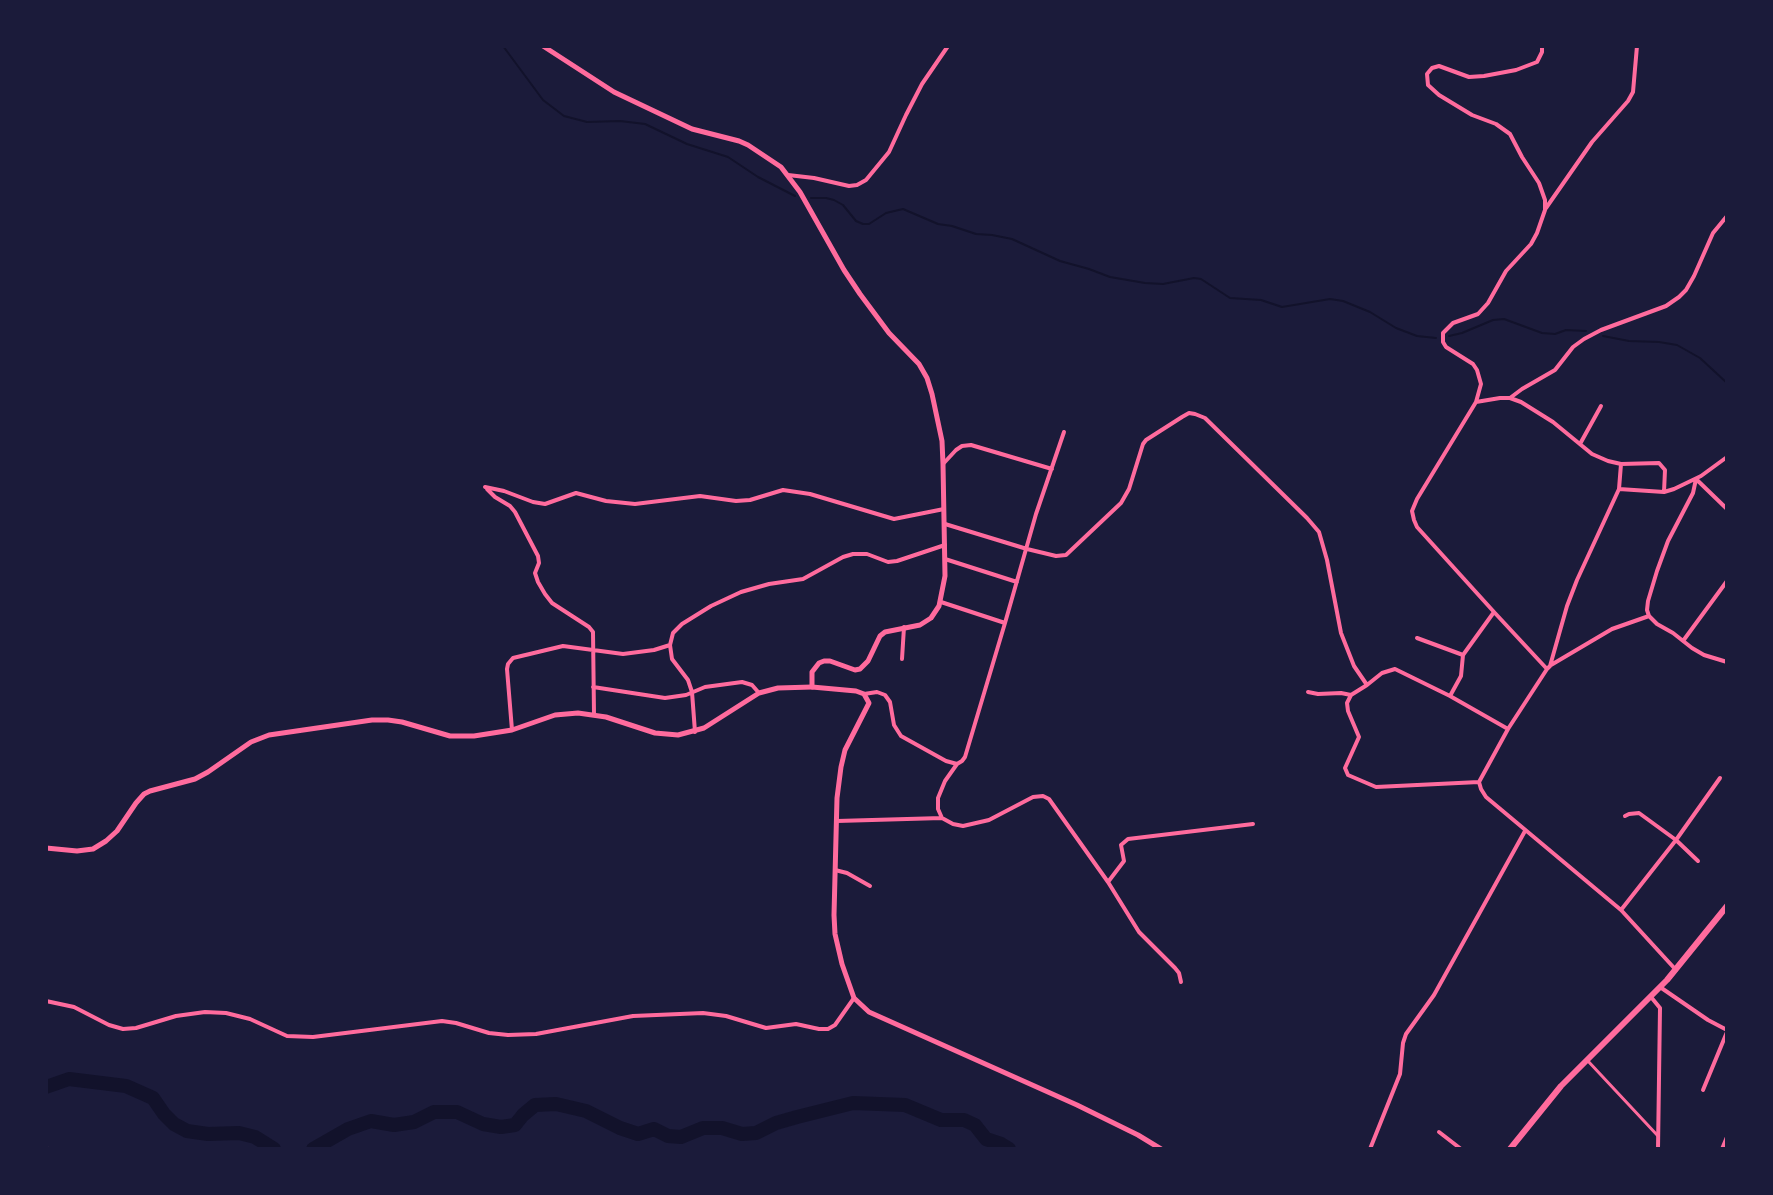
<!DOCTYPE html>
<html>
<head>
<meta charset="utf-8">
<style>
	body { margin:0 }
	#map { position:relative; width:1773px; height:1195px; overflow:hidden; background:#1b1b3a; font-family:"DejaVu Sans",sans-serif }
	canvas { display:block }
	.frame { position:absolute; inset:0; border:48px solid #1b1b3a; pointer-events:none }
</style>
</head>
<body>
<div id="map">
<canvas width="1773" height="1195"></canvas>
<div class="frame"></div>
</div>
<script>
const context = document.querySelector('canvas').getContext('2d');
context.lineJoin = 'round';
const poly = rows => new Path2D(rows.map(r => 'M' + r).join(''));
function stroke(path, color, width, dash) { context.strokeStyle = color; context.lineWidth = width; context.lineCap = dash ? 'butt' : 'round'; context.setLineDash(dash || []); context.stroke(path); }
stroke(poly([
	[503,46,543,100,564,116,587,122,620,121,645,124,687,144,728,157,758,177,795,196],
	[811,198,826,198,834,200,843,205,856,221,863,224,869,224,886,213,903,209,938,224,952,226,976,234,992,235,1012,239,1060,261,1089,269,1110,277,1145,283,1163,284,1194,278,1201,279,1230,298,1261,300,1282,307,1330,299,1343,301,1370,312,1396,328,1417,336,1436,338],
	[1449,336,1462,333,1493,320,1504,319,1542,333,1555,334,1566,330,1586,331],
	[1603,336,1629,341,1659,342,1677,345,1700,358,1727,383]
]), '#12122b', 2);
stroke(poly([
	[46,1087,69,1079,126,1086,153,1098,164,1114,174,1124,187,1131,208,1134,239,1133,255,1137,274,1149],
	[313,1149,348,1129,371,1121,394,1125,414,1122,434,1112,457,1112,483,1124,501,1127,515,1125,523,1115,535,1105,556,1104,586,1111,620,1128,638,1134,654,1129,668,1136,681,1137,703,1128,722,1128,742,1134,756,1133,776,1123,797,1117,853,1103,905,1105,941,1120,964,1120,975,1125,986,1139,1001,1144,1009,1149]
]), '#12122b', 14);
stroke(poly([
	[1587,1060,1658,1136]
]), '#ff6b9d', 3);
stroke(poly([
	[788,175,814,178,849,186,857,185,866,180,889,152,906,115,922,84,948,46],
	[1546,208,1592,142,1628,101,1633,92,1637,46],
	[1510,398,1522,389,1555,370,1573,347,1584,339,1601,330,1666,306,1679,297,1686,290,1694,276,1713,233,1727,216],
	[1476,402,1481,384,1477,370,1473,364,1446,347,1443,342,1443,333,1453,323,1478,314,1488,303,1506,271,1531,244,1537,233,1545,210,1545,200,1539,183,1522,157,1510,134,1496,124,1472,115,1439,95,1428,85,1427,74,1432,68,1439,66,1469,77,1484,76,1516,70,1537,62,1542,52,1542,46],
	[1580,444,1601,406],
	[943,464,956,450,962,446,971,445,1052,469],
	[1621,464,1659,463,1665,470,1664,492],
	[1696,479,1727,509],
	[485,487,504,491,533,502,545,504,576,493,606,501,635,504,700,496,736,501,750,500,783,490,810,494,894,519,944,509],
	[487,489,495,497,510,506,515,512,538,556,539,563,535,573,538,582,545,594,552,603,589,627,593,632,594,714],
	[1619,489,1664,492,1674,489,1701,476,1727,457],
	[945,524,1027,549,1056,556,1066,555,1121,503,1129,489,1143,444,1146,440,1182,417,1189,413,1195,414,1205,418,1307,518,1319,532,1327,560,1341,633,1354,666,1367,685,1382,673,1395,669,1450,696,1461,676,1463,655,1494,612,1547,669,1550,666,1567,606,1577,580,1619,489,1621,464,1608,461,1592,454,1553,422,1521,402,1510,398,1500,398,1476,402,1417,499,1412,511,1414,520,1417,527,1494,612],
	[945,559,1017,582],
	[941,602,1005,623,1036,514,1064,432],
	[1649,616,1647,610,1648,601,1657,571,1668,541,1693,493,1696,479],
	[1417,638,1463,655],
	[1683,641,1727,581],
	[670,645,672,659,688,680,692,692,695,732],
	[902,659,904,627],
	[1551,665,1612,629,1649,616,1657,624,1673,633,1692,648,1704,655,1727,662],
	[1367,685,1351,695,1347,703,1348,711,1359,737,1345,768,1348,775,1376,787,1479,782],
	[593,687,665,698,686,695,705,687,742,682,752,685,759,693],
	[1308,692,1318,694,1341,693,1351,695],
	[864,694,877,692,885,695,890,702,894,725,901,736,946,761,957,764,962,761,965,757,1005,623],
	[1450,696,1508,729,1479,782,1481,789,1486,797,1621,910,1676,970],
	[1508,729,1547,669],
	[512,730,507,669,508,664,513,658,563,646,623,654,654,650,670,645,673,633,682,624,711,606,741,592,769,584,803,579,843,557,853,554,867,554,888,562,897,561,945,545],
	[957,764,945,781,938,798,938,809,942,818,953,824,963,826,989,820,1033,797,1043,796,1049,799,1108,882,1139,932,1175,968,1179,973,1181,982],
	[1625,816,1629,814,1639,813,1676,840,1698,861],
	[837,821,942,818],
	[835,870,847,873,870,886],
	[1108,882,1124,861,1121,845,1128,839,1253,824],
	[1621,910,1676,840,1720,778],
	[1660,987,1708,1020,1727,1030],
	[1651,997,1660,1008,1658,1149],
	[46,1001,74,1007,109,1025,123,1029,136,1028,176,1016,205,1012,226,1013,250,1019,287,1036,313,1037,442,1021,456,1023,489,1033,508,1035,536,1034,633,1016,703,1013,726,1016,766,1028,796,1024,819,1029,828,1029,835,1025,854,998],
	[1703,1090,1727,1032],
	[1439,1132,1461,1149],
	[46,1148,48,1149],
	[1370,1149,1400,1074,1403,1043,1406,1034,1434,995,1525,831],
	[1722,1149,1727,1137]
]), '#ff6b9d', 4);
stroke(poly([
	[46,848,77,851,93,849,106,841,117,831,136,803,144,794,150,791,195,779,208,772,251,742,269,735,372,720,388,720,402,722,450,736,474,736,512,730,555,715,578,713,606,717,655,733,678,735,704,728,759,693,778,688,812,687]
]), '#ff6b9d', 5);
stroke(poly([
	[543,46,614,92,692,129,739,141,748,145,781,167,800,192,844,270,860,294,889,333,919,364,927,378,932,394,942,441,943,464,945,576,939,606,931,618,920,625,885,632,880,636,868,661,860,669,855,670,830,661,824,661,819,663,812,672,812,687,856,691,864,694,869,703,845,750,841,767,837,798,834,915,835,934,842,964,854,998,869,1012,1077,1105,1138,1135,1161,1149]
]), '#ff6b9d', 5);
stroke(poly([
	[1510,1149,1561,1086,1667,980,1727,906]
]), '#ff6b9d', 6);
</script>
</body>
</html>
